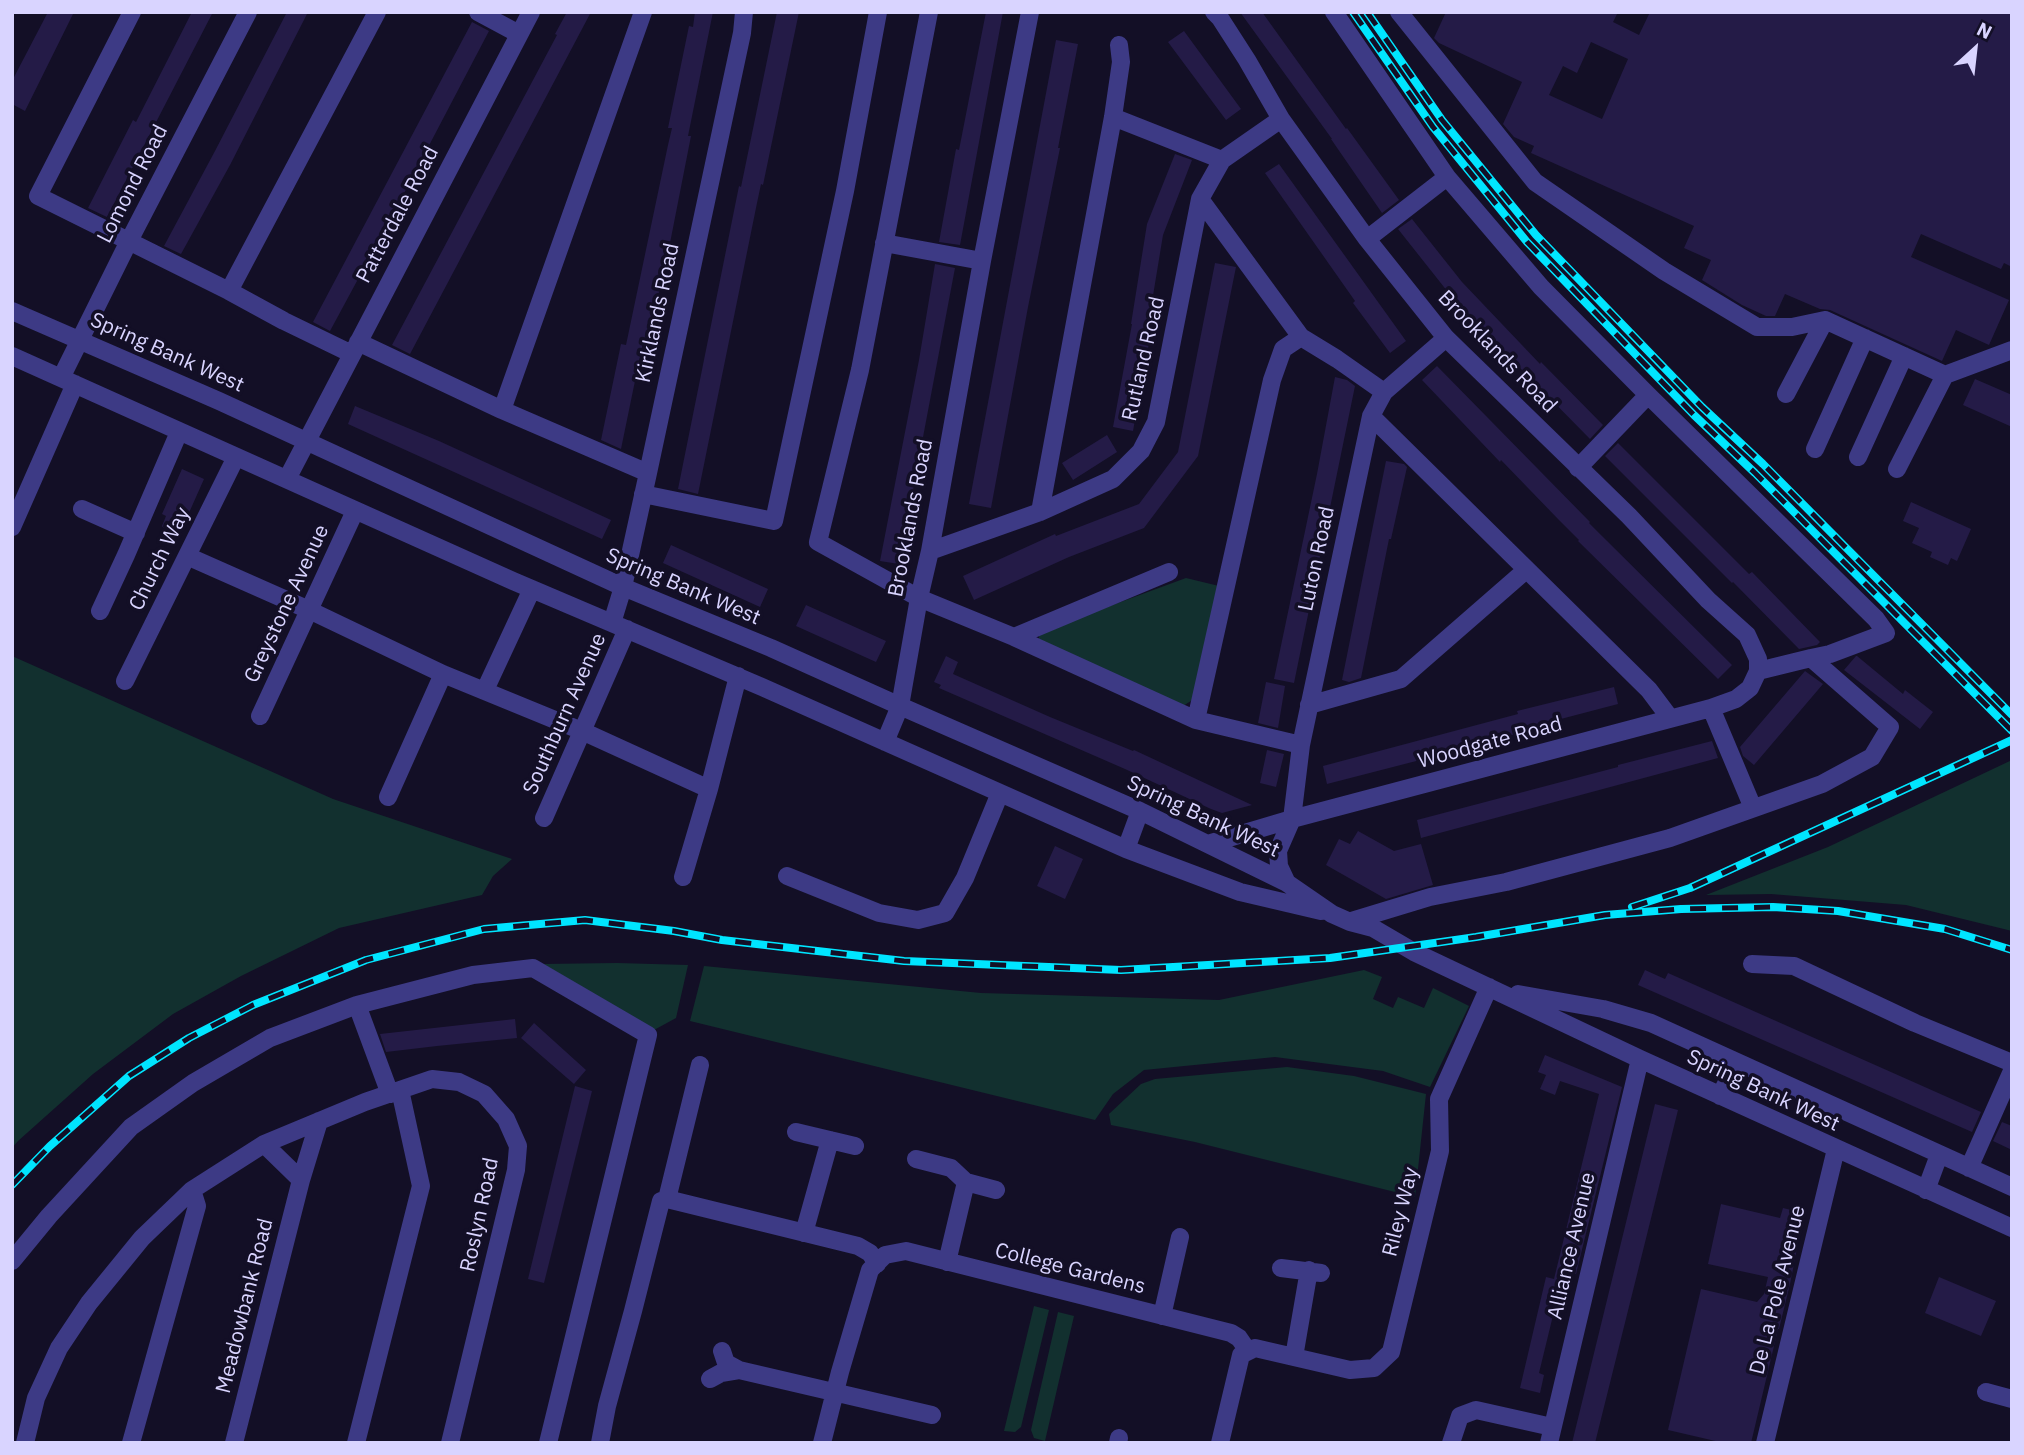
<!DOCTYPE html>
<html>
<head>
<meta charset="utf-8">
<style>
	body { margin:0 }
	#map { position:relative; width:2024px; height:1455px; overflow:hidden; background:#130f26; font-family:"IBM Plex Sans",sans-serif }
	canvas { display:block }
	.frame { position:absolute; inset:0; border:14px solid #d9d4ff; pointer-events:none }
	.north { position:absolute; left:1940px; top:14px; width:70px; height:70px; -webkit-text-stroke:5px #130f26; paint-order:stroke; rotate:27deg; font-size:19px; font-weight:700; line-height:28px; text-align:center; color:#d9d4ff }
	.north::after { content:''; display:block; margin:auto; width:24px; height:32px; background:#d9d4ff; clip-path:polygon(50% 0,100% 100%,50% 72%,0 100%) }
</style>
</head>
<body>
<div id="map">
<canvas width="2024" height="1455"></canvas>
<div class="frame"></div>
<div class="north">N</div>
</div>
<script>
const context = document.querySelector('canvas').getContext('2d');
context.lineJoin = 'round';
function paint(path, color) { context.fillStyle = color; context.fill(path, 'evenodd'); }
const poly = rows => new Path2D(rows.map(r => 'M' + r).join(''));
function stroke(path, color, width, dash) { context.strokeStyle = color; context.lineWidth = width; context.lineCap = dash ? 'butt' : 'round'; context.setLineDash(dash || []); context.stroke(path); }
function label(font, color, halo, rows, align = 'center') {
  context.font = font + ' "IBM Plex Sans",sans-serif'; context.lineWidth = 7; context.setLineDash([]); context.textBaseline = 'middle'; context.strokeStyle = halo; context.fillStyle = color; for (const [text, x, y, turn = 0] of rows) {
    context.save(); context.translate(x, y); context.rotate((+turn || 0) * Math.PI / 180); context.textAlign = isNaN(turn) ? turn : align; if (halo) context.strokeText(text, 0, 0); context.fillText(text, 0, 0); context.restore();
  }
}
paint(poly([
	[1186,578,1219,586,1194,699,1183,706,1039,642,1039,632],
	[12,656,333,799,512,859,493,876,482,895,339,928,241,976,173,1014,93,1074,18,1141,12,1148],
	[2012,760,2012,931,1906,905,1771,894,1706,895,1828,847],
	[617,963,688,965,676,1018,654,1030,543,964],
	[704,966,981,993,1219,1000,1364,970,1382,977,1373,999,1393,1008,1398,997,1424,1008,1433,988,1469,1006,1430,1087,1383,1071,1275,1057,1144,1070,1113,1094,1095,1120,690,1021],
	[1287,1067,1354,1076,1426,1094,1415,1197,1195,1142,1111,1125,1109,1114,1141,1084,1155,1079],
	[1034,1306,1049,1310,1021,1427,1015,1432,1004,1431],
	[1058,1312,1074,1316,1045,1441,1034,1438,1031,1430]
]), '#12302f');
paint(poly([
	[48,12,74,12,25,111,12,104,12,81],
	[192,12,213,12,107,217,88,208,133,120,136,122],
	[287,12,308,12,230,165,181,254,164,246,215,151],
	[567,12,591,12,410,354,392,345,557,35,555,34],
	[695,12,713,12,688,136,691,136,671,238,648,343,643,342,621,449,601,440,621,344,626,345,668,145,672,128,668,128,689,26,693,27],
	[777,12,799,12,763,185,761,184,757,203,698,494,678,489,739,186,741,187],
	[986,12,1003,12,960,245,939,242,956,149,959,150],
	[1240,12,1262,12,1346,129,1347,128,1399,200,1382,213,1331,139,1332,139],
	[1446,12,1618,12,1613,22,1639,35,1650,12,2012,12,2012,267,2004,263,2001,269,1921,234,1911,257,2009,300,1989,345,1956,330,1942,361,1830,310,1820,309,1785,294,1775,316,1766,316,1742,305,1702,280,1711,260,1684,248,1694,226,1531,153,1534,146,1514,137,1503,124,1522,82,1439,43,1434,38],
	[1591,42,1628,59,1602,119,1549,95,1563,66,1577,73],
	[472,22,489,31,391,218,330,331,313,322],
	[1184,31,1241,109,1226,120,1168,42],
	[1056,40,1078,44,1058,148,1060,148,1028,307,991,508,969,504],
	[1175,154,1192,160,1163,235,1147,332,1151,332,1133,431,1113,427,1132,324,1131,324,1147,224],
	[1279,164,1406,341,1390,353,1353,303,1355,301,1265,173],
	[1412,219,1462,282,1540,364,1541,362,1603,425,1590,439,1459,306,1398,229],
	[1215,263,1236,267,1198,456,1144,528,1069,557,974,600,963,576,1055,534,1056,536,1139,504,1178,452],
	[935,264,955,268,899,564,880,561,919,360],
	[1437,366,1590,522,1589,523,1602,536,1732,665,1718,679,1578,541,1579,540,1558,519,1501,460,1500,462,1422,380],
	[1335,377,1347,380,1355,386,1294,683,1274,679,1317,474],
	[1975,379,2012,395,2012,427,1963,405],
	[355,406,439,441,611,520,602,539,348,424],
	[1107,435,1117,452,1073,480,1062,463],
	[1618,443,1749,574,1752,572,1820,642,1817,645,1799,649,1733,582,1732,583,1605,456],
	[1386,461,1404,464,1407,467,1391,539,1389,539,1361,678,1349,682,1342,680],
	[182,469,204,479,184,524,178,521,171,537,162,526,166,516,162,514],
	[1911,502,1971,529,1957,561,1951,558,1948,565,1930,557,1932,552,1912,543,1919,528,1903,521],
	[671,545,768,589,760,607,663,563],
	[806,605,886,641,876,662,796,626],
	[946,656,958,662,953,674,1050,717,1133,751,1134,750,1252,805,1222,813,1211,809,1125,769,939,688,941,685,934,682],
	[1856,656,1857,656,1903,694,1905,690,1933,712,1920,729,1844,670],
	[1805,671,1823,684,1754,765,1743,756,1740,747],
	[1266,682,1285,686,1278,728,1258,723],
	[1614,687,1618,704,1515,731,1516,734,1424,759,1327,784,1323,766,1518,714,1517,711],
	[1712,741,1718,758,1421,838,1417,820,1618,767,1618,765],
	[1267,750,1284,754,1276,787,1260,783],
	[1358,831,1394,851,1421,844,1433,885,1386,899,1326,865,1339,839,1350,844],
	[1055,846,1083,859,1065,899,1037,886],
	[1645,970,1665,979,1668,973,1981,1112,1972,1132,1638,985],
	[515,1019,517,1038,437,1046,386,1052,380,1034],
	[534,1023,586,1070,574,1084,521,1038],
	[1545,1055,1622,1087,1576,1274,1569,1272,1562,1300,1557,1299,1539,1373,1544,1375,1540,1393,1520,1388,1546,1277,1554,1279,1599,1094,1560,1081,1555,1095,1540,1089,1546,1075,1538,1072],
	[575,1086,592,1091,544,1283,528,1279],
	[1655,1104,1678,1110,1595,1443,1572,1443],
	[2002,1122,2012,1126,2012,1150,1993,1141],
	[1721,1204,1780,1218,1783,1208,1804,1213,1790,1284,1779,1329,1778,1329,1751,1443,1724,1443,1668,1430,1701,1289,1757,1302,1764,1294,1768,1277,1708,1264],
	[1939,1277,1996,1301,1981,1336,1925,1313]
]), '#241b47');
stroke(poly([
	[132,12,38,196,229,291,377,12],
	[478,12,519,34],
	[929,12,860,370,818,542,919,598,1014,637,1196,720,1301,745],
	[1334,12,1447,177,1541,287,1648,395,1876,619,1886,633,1830,654,1811,658],
	[1399,12,1535,182,1664,271,1757,327,1792,327,1825,320],
	[1113,117,1222,160],
	[1200,199,1301,337],
	[1367,239,1447,177],
	[884,243,982,261],
	[229,291,284,321,352,354],
	[12,311,219,401,623,587,771,648,900,706,1140,811,1287,883,1332,914,1350,922,1373,928,1414,952,1640,1059,2012,1228],
	[358,342,502,410,648,473],
	[12,356,513,581,762,687,1126,849,1240,892,1321,911],
	[61,378,129,241,248,12],
	[1786,394,1825,320,1945,375,2012,350],
	[502,410,643,12],
	[1371,416,1649,690,1670,718],
	[1815,449,1865,338],
	[1858,457,1904,356],
	[1578,468,1648,395],
	[1897,469,1945,375],
	[287,479,531,12],
	[643,494,774,521,845,191,878,12],
	[82,509,136,533],
	[1040,512,1113,117,1121,62,1119,45],
	[12,527,75,384],
	[930,551,1040,512,1113,479,1141,451,1156,422,1200,199,1222,160,1281,119],
	[187,556,309,610,443,674,582,731,709,789,738,676],
	[100,611,126,555,179,432],
	[612,623,623,587,648,473,742,33,744,12],
	[1014,637,1169,572],
	[125,681,236,457],
	[485,690,532,589],
	[1309,705,1401,679,1526,570],
	[1711,708,1753,808],
	[260,716,355,511],
	[1196,720,1272,380,1283,349,1301,337,1337,359,1384,392],
	[885,742,900,706,919,598,930,551,982,261,1030,12],
	[388,797,443,674],
	[544,818,627,629],
	[1208,844,1292,819,1711,708,1736,699,1750,688,1758,671,1758,659,1747,635,1708,600,1629,516,1446,338,1367,239,1281,119,1247,60,1220,18,1214,12],
	[1126,849,1140,811],
	[787,876,879,913,918,920,945,913,965,878,1000,793],
	[683,877,709,789],
	[1287,883,1279,866,1278,851,1292,819,1301,745,1371,416,1384,392,1446,338],
	[1351,921,1430,897,1506,882,1670,838,1822,784,1872,757,1890,727,1811,658,1758,671],
	[1752,964,1794,966,1915,1023,2012,1063],
	[1518,994,1603,1009,1651,1023,2012,1187],
	[357,1005,390,1094],
	[1720,1096,1737,1062],
	[796,1132,855,1146],
	[264,1144,301,1180],
	[916,1159,951,1168,966,1182,996,1190],
	[1969,1168,2012,1071],
	[1926,1190,1939,1155],
	[667,1199,858,1246,870,1253,877,1264],
	[804,1233,830,1140],
	[12,1261,49,1216,131,1127,193,1083,270,1038,357,1005,473,975,533,968,648,1035,548,1443],
	[947,1262,966,1182],
	[1281,1268,1321,1273],
	[1162,1316,1180,1237],
	[722,1351,726,1363,739,1370,932,1415],
	[1294,1357,1309,1270],
	[710,1379,721,1373,739,1370],
	[1986,1392,2012,1399],
	[25,1443,36,1398,59,1348,89,1303,142,1238,192,1190,264,1144,365,1102,432,1079,459,1082,484,1094,506,1119,518,1146,516,1170,450,1443],
	[131,1443,197,1206,192,1190],
	[234,1443,301,1180,319,1121],
	[356,1443,421,1186,400,1090],
	[600,1443,607,1406,633,1311,661,1201,667,1199,700,1065],
	[822,1443,840,1372,870,1270,885,1255,906,1251,1231,1333,1239,1338,1248,1351],
	[1118,1443,1119,1438],
	[1220,1443,1241,1355,1255,1348,1350,1370,1374,1368,1391,1352,1440,1151,1439,1099,1489,987],
	[1451,1443,1460,1416,1476,1410,1552,1427],
	[1549,1443,1640,1059],
	[1765,1443,1836,1149]
]), '#3d3a85', 18);
const rail = poly([
	[1353,12,1433,127,1527,242,1694,415,1755,473,2012,731],
	[1367,12,1442,120,1536,235,1702,407,1763,464,2012,715],
	[1632,907,1690,888,2012,740],
	[12,1185,50,1146,129,1076,189,1038,253,1005,366,960,484,929,585,920,674,931,722,940,904,961,1121,970,1330,958,1476,937,1605,915,1681,909,1773,907,1838,911,1945,929,2012,950]
]);
stroke(rail, '#00e5ff', 8);
stroke(rail, '#130f26', 5, [16]);
label('21px', '#d9d4ff', '#130f26', [
	["Lomond Road",133,184,-63],
	["Patterdale Road",398,215,-62],
	["Kirklands Road",658,313,-78],
	["Brooklands Road",1497,352,46],
	["Spring Bank West",167,353,24],
	["Rutland Road",1144,359,-77],
	["Brooklands Road",911,518,-79],
	["Church Way",160,559,-64],
	["Luton Road",1317,559,-78],
	["Spring Bank West",683,587,23],
	["Greystone Avenue",287,604,-65],
	["Southburn Avenue",565,714,-66],
	["Woodgate Road",1490,743,-15],
	["Spring Bank West",1203,817,25],
	["Spring Bank West",1763,1091,25],
	["Riley Way",1401,1212,-76],
	["Roslyn Road",480,1215,-78],
	["Alliance Avenue",1572,1246,-77],
	["College Gardens",1070,1269,14],
	["De La Pole Avenue",1778,1290,-76],
	["Meadowbank Road",245,1306,-76]
]);
</script>
</body>
</html>
